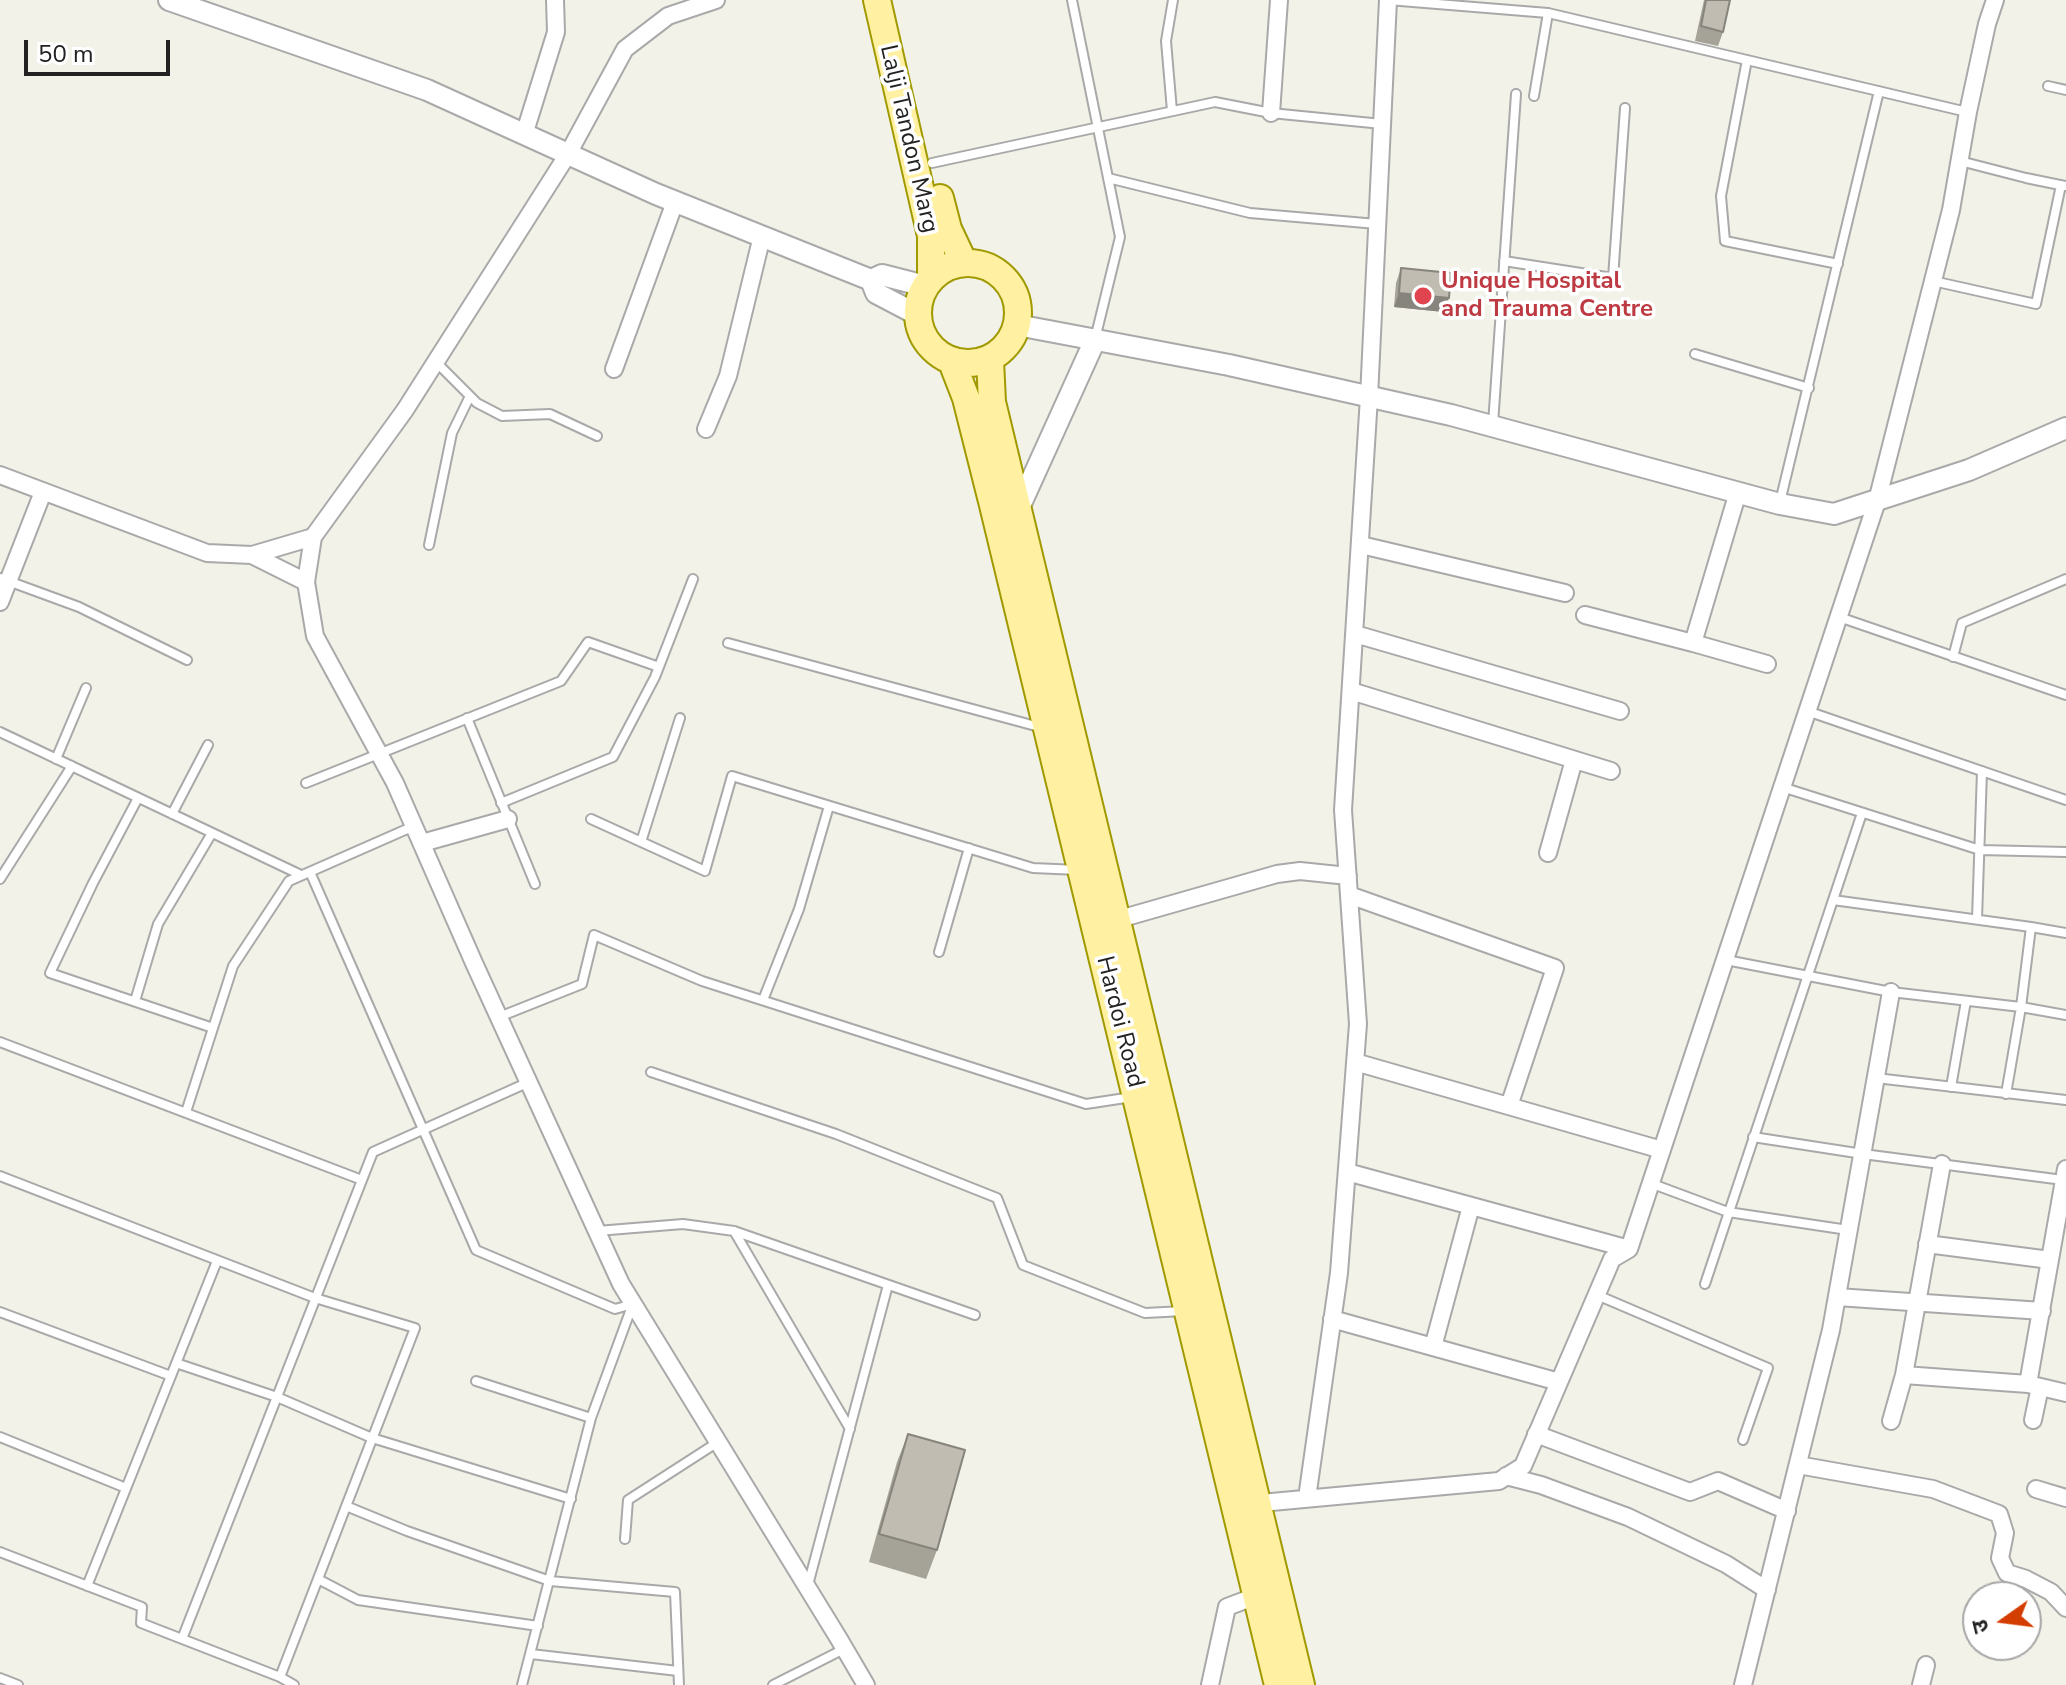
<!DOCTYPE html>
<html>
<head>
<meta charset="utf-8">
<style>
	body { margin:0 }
	#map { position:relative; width:2066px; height:1685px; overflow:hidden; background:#f2f2e8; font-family:"Nunito Sans","Noto Sans Devanagari",sans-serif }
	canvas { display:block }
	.north { position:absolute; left:1962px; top:1581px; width:80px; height:80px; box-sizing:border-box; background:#fff; border:2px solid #a7a7a7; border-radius:50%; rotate:256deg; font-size:22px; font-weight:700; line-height:32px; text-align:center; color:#222 }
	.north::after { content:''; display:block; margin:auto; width:28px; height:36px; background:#d43d00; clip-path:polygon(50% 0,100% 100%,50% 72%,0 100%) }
	.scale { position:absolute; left:24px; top:40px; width:146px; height:36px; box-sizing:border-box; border:4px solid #222; border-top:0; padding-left:10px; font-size:24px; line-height:28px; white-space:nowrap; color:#222; -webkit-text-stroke:6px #fff; paint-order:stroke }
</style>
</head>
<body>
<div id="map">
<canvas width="2066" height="1685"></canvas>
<div class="north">उ</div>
<div class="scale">50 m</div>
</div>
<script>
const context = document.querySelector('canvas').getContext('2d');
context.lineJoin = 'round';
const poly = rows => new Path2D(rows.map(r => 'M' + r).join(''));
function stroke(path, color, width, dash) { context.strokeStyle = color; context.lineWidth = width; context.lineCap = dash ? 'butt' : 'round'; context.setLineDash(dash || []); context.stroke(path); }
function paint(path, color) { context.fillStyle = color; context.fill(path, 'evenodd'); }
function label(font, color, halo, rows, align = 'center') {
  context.font = font + ' "Nunito Sans",sans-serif'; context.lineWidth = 7; context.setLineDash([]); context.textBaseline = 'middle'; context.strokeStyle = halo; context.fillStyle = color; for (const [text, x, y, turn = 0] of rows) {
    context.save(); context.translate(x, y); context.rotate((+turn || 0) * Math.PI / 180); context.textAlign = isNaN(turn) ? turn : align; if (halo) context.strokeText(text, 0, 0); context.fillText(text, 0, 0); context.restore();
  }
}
const service = poly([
	[1072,0,1120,237,1095,339],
	[1388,0,1548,13,1967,112],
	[1747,60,1721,196,1725,241,1838,264],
	[2048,86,2066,90],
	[1534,96,1548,13],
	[1172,111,1166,41,1173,0],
	[1960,161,2026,178,2065,186],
	[932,163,1215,102,1271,113,1382,124],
	[1108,178,1250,213,1377,224],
	[1504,261,1613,278,1625,108],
	[1933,281,2036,304,2061,185],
	[1695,354,1809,388],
	[436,362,477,403,502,416,550,414,597,436],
	[1493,424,1516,94],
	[1780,502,1879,91],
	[429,545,452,433,470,396],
	[0,578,79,607,187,660],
	[1839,617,2066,695],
	[728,643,1043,728],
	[1953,657,1962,623,2066,579],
	[1807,711,2066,800],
	[467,718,535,884],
	[0,732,301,875],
	[56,759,86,688],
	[306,783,561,681,588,642,659,667],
	[1782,787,1980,850,2066,852],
	[138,798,93,883,50,973,213,1028],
	[501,803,613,757,655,677,693,579],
	[172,814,208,745],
	[591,819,705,871,732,776,1033,868,1078,870],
	[641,842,680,718],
	[310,872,476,1250,615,1309,633,1304],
	[0,879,72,766],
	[1833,900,2031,927,2021,1007,2006,1094],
	[1977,919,1982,771],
	[2031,927,2066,933],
	[939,952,969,848],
	[1726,960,1891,992,2021,1007,2066,1015],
	[763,1000,799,909,829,806],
	[135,1001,158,924,212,833],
	[499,1017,582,984,594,935,702,981,1086,1104,1132,1097],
	[0,1042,362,1180],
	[651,1072,836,1134,997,1198,1023,1265,1145,1313,1184,1311],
	[1876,1078,2066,1100],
	[1951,1087,1966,1001],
	[186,1112,233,966,289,881,414,826],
	[1753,1137,1863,1154,2063,1180],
	[0,1176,315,1298,415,1328,280,1677],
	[1650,1183,1728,1212,1848,1230],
	[597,1231,683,1224,734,1231,975,1315],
	[734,1231,850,1429],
	[1705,1284,1862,813],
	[1597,1295,1768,1368,1743,1440],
	[0,1312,171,1376],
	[176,1363,277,1397,372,1438,571,1499],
	[476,1381,591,1418],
	[0,1437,126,1488],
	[346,1506,407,1531,550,1581,675,1592,679,1685],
	[625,1539,628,1500,718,1442],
	[0,1552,142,1607,141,1623,280,1677,294,1685],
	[318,1579,358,1600,538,1626],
	[808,1585,888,1285],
	[87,1586,217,1261],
	[182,1639,373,1152,529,1082],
	[531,1654,678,1671],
	[0,1678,18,1685],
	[522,1685,591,1418,632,1306],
	[773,1685,844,1649]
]);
const minor = poly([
	[716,0,668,16,625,49,568,154,405,410,313,537,306,582,315,636,395,783,474,963,621,1284,839,1639,866,1685],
	[1271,113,1279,0],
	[524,135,556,32,555,0],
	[614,369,675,202],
	[706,429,728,376,762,236],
	[0,475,207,553,252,555,313,537],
	[1361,545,1565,593],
	[252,555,306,582],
	[0,602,43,492],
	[1585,615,1693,643,1767,664],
	[1355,634,1620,711],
	[1693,643,1738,492],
	[1351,691,1611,771],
	[422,843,508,819],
	[1548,853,1574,760],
	[1349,895,1555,968,1509,1106],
	[1116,920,1277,874,1300,871,1348,876],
	[1355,1062,1662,1150],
	[1347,1172,1629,1249],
	[1927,1244,2050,1260],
	[1837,1297,2042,1311],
	[1332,1319,1559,1382],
	[1433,1347,1471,1206],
	[1904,1375,2028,1384,2066,1393],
	[2028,1384,2066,1169],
	[2033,1420,2040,1387],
	[1891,1421,1904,1375,1942,1164],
	[1536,1434,1690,1492,1718,1481,1787,1511],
	[1798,1465,1933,1489,1999,1514,2005,1533,2000,1558,2007,1573,2026,1579,2051,1592,2066,1608],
	[1506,1476,1541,1485,1628,1517,1726,1564,1767,1590],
	[2036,1489,2066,1498],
	[1307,1498,1339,1273,1358,1024,1343,810,1369,397,1388,0],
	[1250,1504,1499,1481,1523,1466,1612,1259,1629,1249,1877,501,1951,210,1968,112,1987,24,1995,0],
	[1210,1685,1227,1607,1256,1596],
	[1743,1685,1831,1330,1891,992],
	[1921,1685,1926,1665]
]);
const tertiary = poly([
	[169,0,427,90,656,194,871,280,882,275,925,286],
	[871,280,876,293,918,315],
	[1017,325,1229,365,1451,415,1780,504,1834,514,1969,470,2066,428],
	[1015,511,1018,510,1095,340]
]);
const primary = poly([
	[877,0,931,236,931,278],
	[940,198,948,229,964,263],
	'918 313a50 50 0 1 1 100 0a50 50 0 1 1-100 0Z',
	[990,360,992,402,1301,1685],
	[952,362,966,398,993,505,1278,1685]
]);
stroke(service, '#a9a9a9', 12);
stroke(minor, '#a9a9a9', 20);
stroke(tertiary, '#a9a9a9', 24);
stroke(primary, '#a09900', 30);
stroke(service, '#fff', 8);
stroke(minor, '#fff', 16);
stroke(tertiary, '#fff', 20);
stroke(primary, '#fff1a1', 26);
paint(poly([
	[1704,0,1730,0,1723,32,1718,46,1695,41],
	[1401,268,1444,312,1394,307,1396,283],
	[908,1434,937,1550,926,1579,869,1562,897,1462]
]), '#a5a298');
paint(poly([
	[1399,293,1449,298,1444,312,1394,307]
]), '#86847c');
const building = poly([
	[1706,0,1730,0,1723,32,1701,26,1706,0],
	[1401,268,1451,273,1449,298,1399,293,1401,268],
	[908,1434,965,1450,937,1550,879,1534,908,1434]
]);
paint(building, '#c0bcb1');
stroke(building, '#86847c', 2);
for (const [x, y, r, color] of [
	[1423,296,10,"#e0444e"]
]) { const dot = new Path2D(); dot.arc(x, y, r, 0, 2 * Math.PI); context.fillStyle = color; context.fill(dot); stroke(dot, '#fff', 3); }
label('24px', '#222', '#fff', [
	["Lalji Tandon Marg",908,139,77],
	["Hardoi Road",1119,1022,76]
]);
label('bold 24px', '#be3a42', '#fff', [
	["Unique Hospital",1441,282],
	["and Trauma Centre",1441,310]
], 'left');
</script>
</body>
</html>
